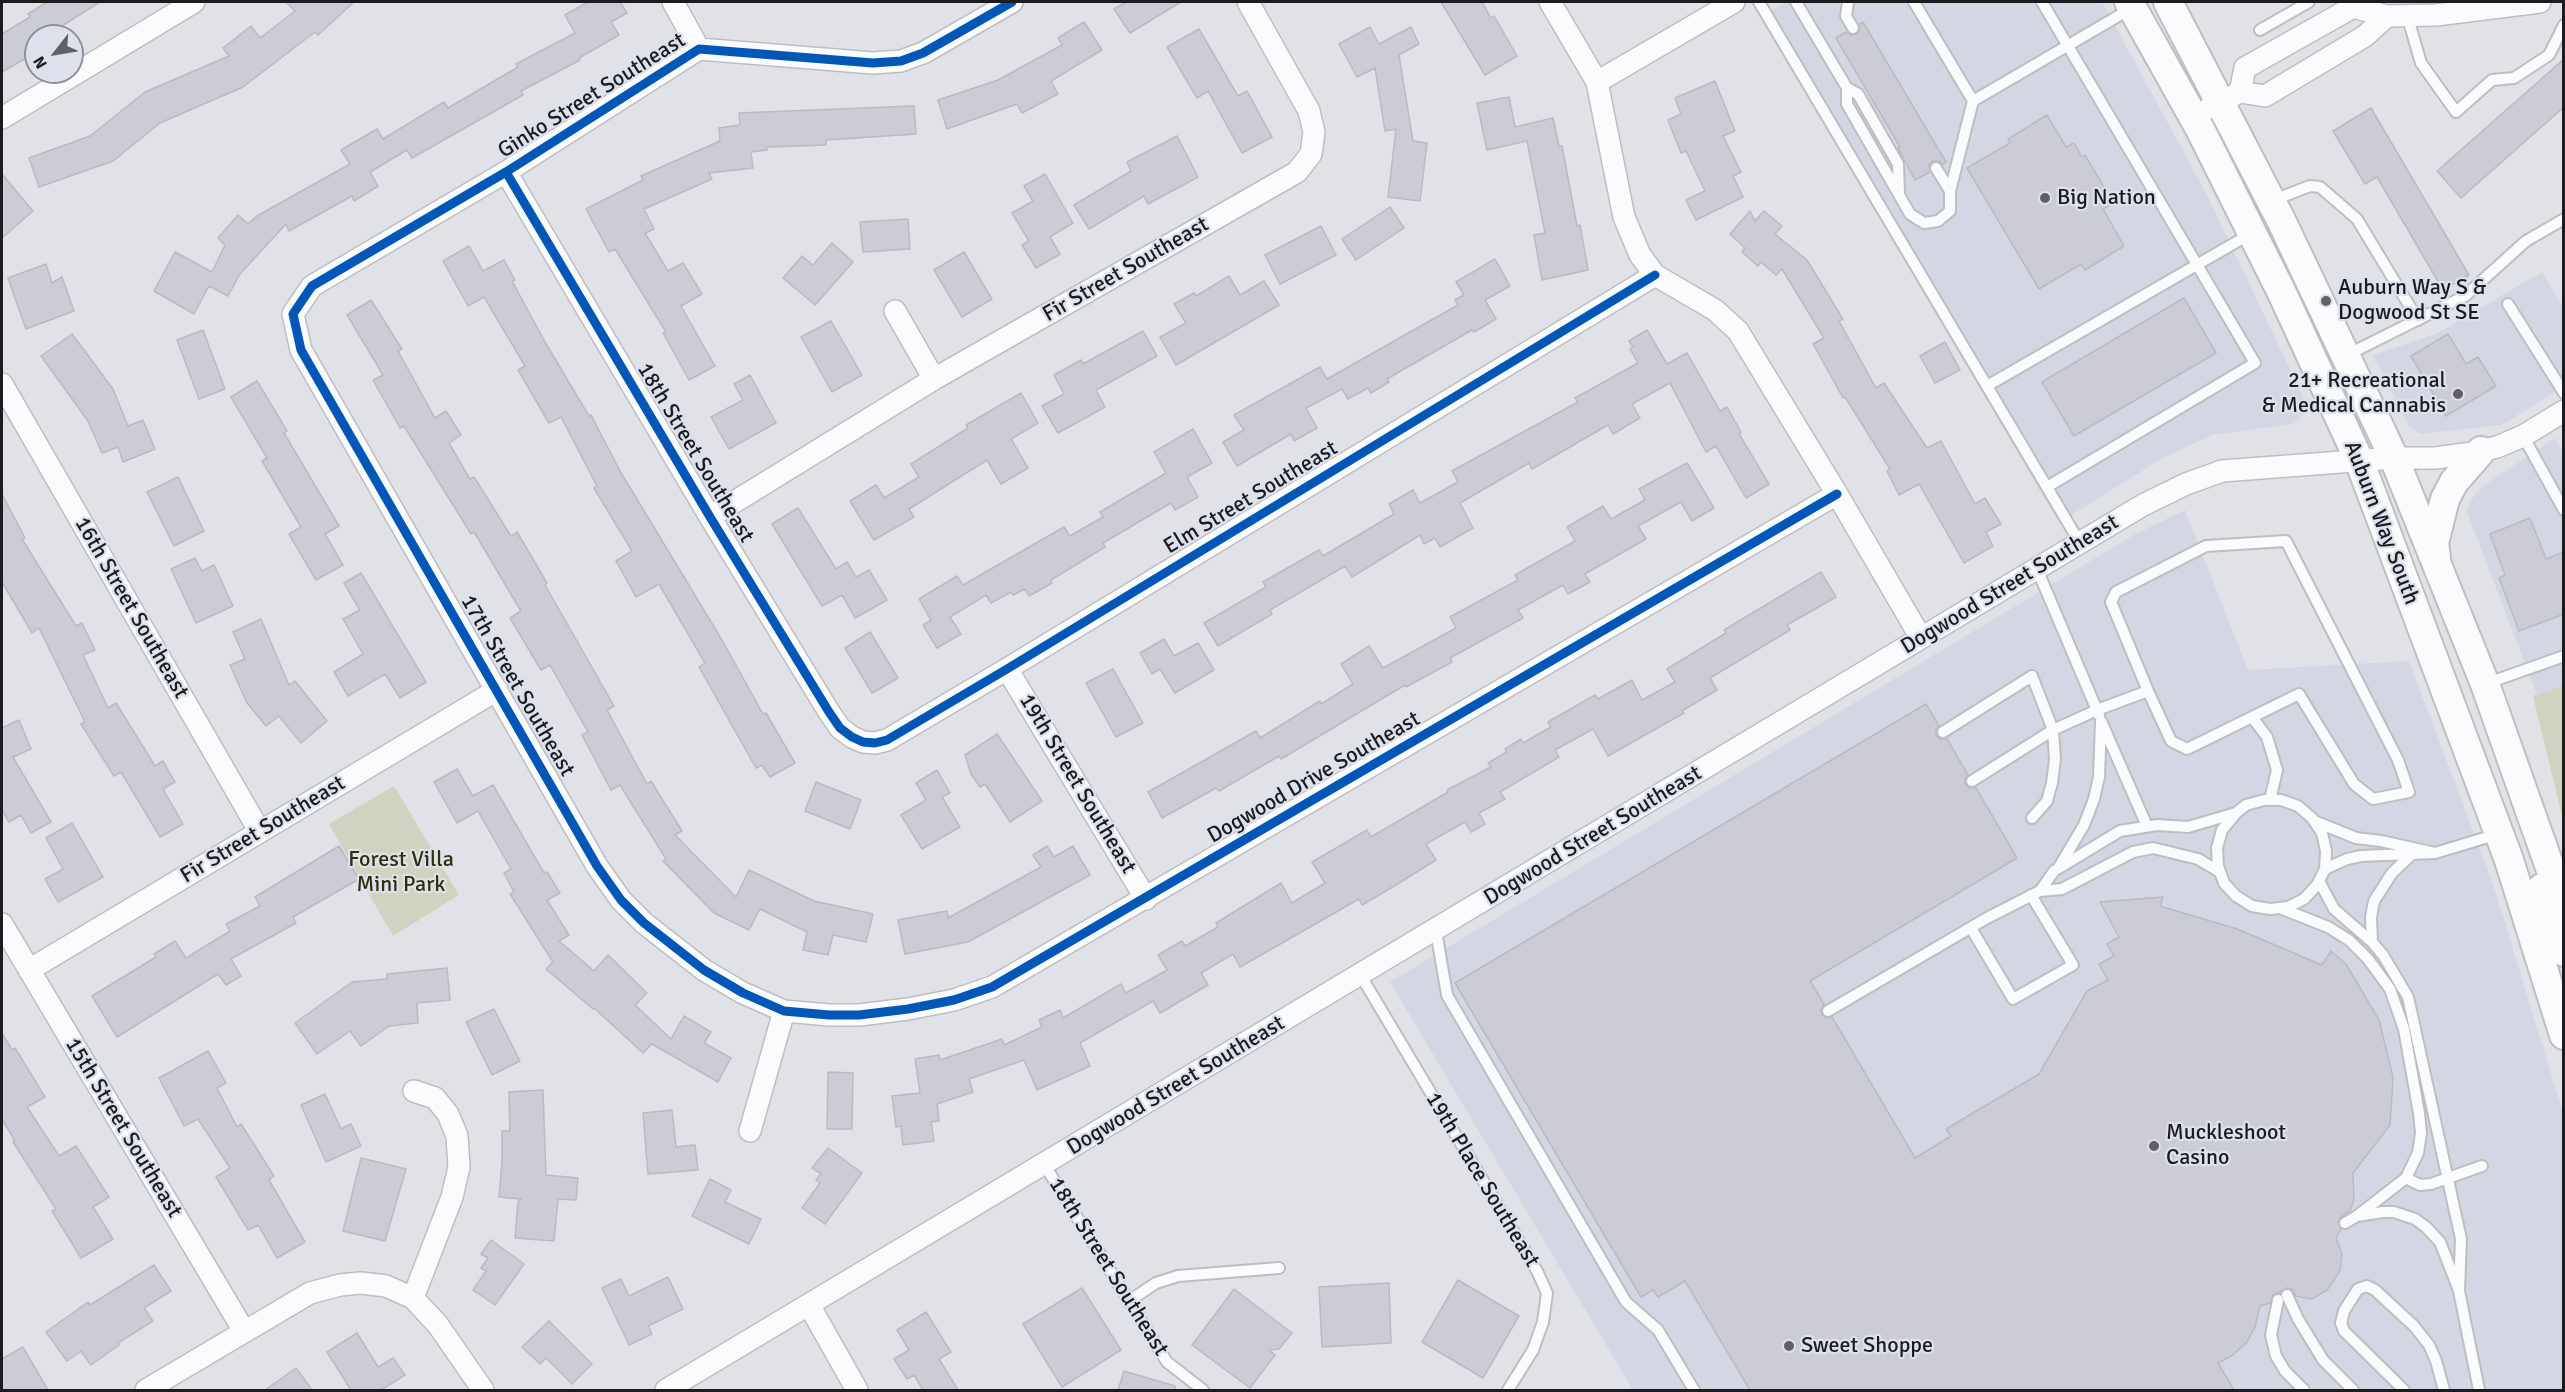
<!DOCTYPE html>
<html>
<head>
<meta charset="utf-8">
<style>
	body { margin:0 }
	#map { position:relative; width:2565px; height:1392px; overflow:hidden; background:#e0e2e8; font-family:Signika,sans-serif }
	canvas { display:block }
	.frame { position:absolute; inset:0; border:3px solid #1b1c20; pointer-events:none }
	.north { position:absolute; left:24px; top:24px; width:60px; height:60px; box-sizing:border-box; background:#dde1ec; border:2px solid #8f929a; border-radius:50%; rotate:239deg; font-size:16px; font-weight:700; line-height:24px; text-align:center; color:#1b1c20 }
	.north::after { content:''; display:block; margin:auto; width:21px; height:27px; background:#606166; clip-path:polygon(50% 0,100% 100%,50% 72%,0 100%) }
</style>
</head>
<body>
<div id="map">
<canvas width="2565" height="1392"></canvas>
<div class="frame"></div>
<div class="north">N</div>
</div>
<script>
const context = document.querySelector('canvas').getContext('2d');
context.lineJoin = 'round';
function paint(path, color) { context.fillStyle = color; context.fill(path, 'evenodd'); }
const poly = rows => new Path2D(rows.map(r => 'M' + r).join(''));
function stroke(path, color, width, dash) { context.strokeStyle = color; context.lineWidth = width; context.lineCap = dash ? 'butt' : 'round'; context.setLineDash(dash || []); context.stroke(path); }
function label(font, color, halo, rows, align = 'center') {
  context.font = font + ' Signika,sans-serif'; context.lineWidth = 4.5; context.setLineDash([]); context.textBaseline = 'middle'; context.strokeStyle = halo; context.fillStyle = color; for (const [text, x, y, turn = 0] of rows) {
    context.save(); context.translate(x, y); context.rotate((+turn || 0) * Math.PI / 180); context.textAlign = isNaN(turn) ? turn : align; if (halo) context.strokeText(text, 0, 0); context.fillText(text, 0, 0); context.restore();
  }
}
paint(poly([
	[1786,2,2102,2,2207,195,2304,399,2304,414,2293,424,2212,435,2161,459,2059,523,1761,17],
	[2542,272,2563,307,2563,387,2502,425,2420,434,2409,427,2373,355,2438,333],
	[2555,438,2564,454,2563,688,2538,697,2467,512,2471,500,2480,488],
	[2185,510,2248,670,2409,661,2494,887,2563,1113,2563,1390,1633,1390,1390,982,2132,536]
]), '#d3d7e3');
paint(poly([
	[2563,686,2564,686,2563,820,2533,696],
	[394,786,459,895,393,936,329,824]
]), '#d0d3c0');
const building = poly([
	[47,2,100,2,46,36,36,36,36,42,31,46,35,53,2,72,2,34,30,17,28,14,47,2],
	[286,2,354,2,318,35,315,32,243,87,160,123,113,161,39,187,29,158,90,136,145,92,229,56,223,48,251,26,260,38,295,11,286,2],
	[588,2,620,2,627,13,611,22,619,35,579,58,580,60,521,91,523,95,412,158,407,150,370,172,378,186,354,201,352,196,289,231,286,224,240,274,228,296,209,286,194,314,154,291,175,252,212,272,225,245,218,238,238,215,248,224,257,216,350,164,341,150,377,129,383,139,444,102,448,108,518,67,516,64,575,33,565,15,588,2],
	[1126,2,1181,2,1130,33,1114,9,1126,2],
	[1441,2,1482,2,1491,18,1494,16,1517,56,1485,75,1441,2],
	[1084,22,1102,50,1051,81,1058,94,1022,113,1017,104,947,129,938,100,998,80,1062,45,1058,38,1084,22],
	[1863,22,1946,162,1943,164,1939,161,1933,161,1929,165,1930,172,1915,180,1898,148,1900,147,1836,38,1846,32,1852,35,1857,34,1860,29,1859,24,1863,22],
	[1370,27,1379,44,1411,27,1419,44,1399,55,1413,141,1427,143,1420,201,1388,197,1396,129,1385,131,1375,68,1357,77,1339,44,1370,27],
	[1199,29,1238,96,1247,91,1272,137,1242,153,1208,91,1197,98,1167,47,1199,29],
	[2564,59,2564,107,2461,198,2437,171,2564,59],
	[1715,81,1735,131,1723,136,1741,172,1733,176,1743,197,1696,220,1686,200,1705,191,1686,151,1681,153,1668,120,1681,114,1675,98,1715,81],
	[1509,97,1515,127,1553,118,1559,146,1562,146,1577,226,1580,225,1588,270,1542,280,1534,235,1545,233,1527,141,1487,150,1477,103,1509,97],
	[914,106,916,134,826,140,826,145,767,147,767,150,751,152,753,168,709,173,712,179,644,209,654,229,645,233,668,271,683,263,702,294,681,306,715,366,689,380,663,333,666,332,615,249,609,252,586,209,643,180,641,176,720,141,719,128,740,125,739,113,914,106],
	[2371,108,2469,275,2443,290,2377,177,2365,184,2333,131,2371,108],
	[2047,115,2066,147,2074,143,2082,157,2085,155,2105,189,2102,191,2110,205,2103,209,2124,246,2085,270,2081,264,2039,289,1967,168,2010,143,2008,139,2047,115],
	[1177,136,1198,177,1148,204,1144,196,1089,229,1074,205,1131,171,1127,162,1177,136],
	[2,174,33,211,2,238,2,174],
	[1045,174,1073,223,1050,237,1060,254,1036,268,1022,245,1029,241,1012,213,1033,201,1024,186,1045,174],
	[1390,207,1404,228,1356,260,1342,239,1390,207],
	[1750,211,1755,221,1764,211,1782,226,1775,234,1807,260,1843,319,1839,321,1876,388,1884,383,1927,448,1941,441,1975,504,1985,498,2001,524,1986,532,1993,546,1964,563,1919,484,1899,495,1887,471,1890,469,1845,397,1843,398,1813,344,1824,338,1782,269,1776,275,1761,262,1758,266,1742,252,1745,248,1730,234,1750,211],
	[908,219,910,249,863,252,860,222,908,219],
	[1321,226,1336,255,1280,284,1265,255,1321,226],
	[832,243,853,262,815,305,783,278,802,256,813,265,832,243],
	[469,246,483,271,504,260,515,280,512,281,545,342,589,416,591,415,620,471,722,640,763,714,766,713,795,763,770,777,762,765,756,768,699,667,705,663,659,584,636,597,616,561,632,551,594,488,597,486,561,417,549,423,518,370,525,366,484,297,468,306,443,261,469,246],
	[964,252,992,299,962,317,934,270,964,252],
	[1495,259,1510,286,1485,300,1496,319,1474,332,1472,330,1387,379,1389,382,1371,393,1368,388,1348,399,1342,389,1306,408,1317,428,1294,441,1291,434,1237,466,1223,442,1244,430,1234,415,1320,367,1327,379,1458,305,1455,300,1464,295,1456,282,1495,259],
	[46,264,52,283,62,277,74,311,26,329,8,278,46,264],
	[1229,276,1240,295,1264,281,1279,305,1176,365,1160,337,1186,323,1174,304,1194,293,1196,296,1229,276],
	[2184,298,2216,353,2074,436,2042,382,2184,298],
	[371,300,402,349,398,351,435,418,446,411,461,435,449,443,470,479,474,477,511,536,517,532,547,583,545,585,614,706,607,710,647,784,651,781,682,831,675,835,736,897,749,870,814,901,873,914,866,942,833,935,828,955,803,950,807,932,760,909,749,930,714,913,663,861,666,859,620,785,611,790,582,735,588,732,550,665,541,670,510,618,521,611,474,532,471,534,404,426,400,428,373,380,383,375,347,315,371,300],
	[831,321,862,375,832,392,801,337,831,321],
	[203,330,225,389,199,399,177,340,203,330],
	[1647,330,1667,364,1687,353,1720,411,1727,407,1741,432,1739,434,1769,484,1746,498,1716,446,1706,452,1670,383,1632,404,1640,418,1613,434,1608,425,1532,469,1529,463,1460,503,1473,528,1440,547,1435,538,1424,544,1420,535,1352,577,1345,566,1270,610,1272,614,1218,646,1204,623,1266,587,1263,582,1319,550,1323,556,1394,514,1389,504,1413,490,1420,503,1458,482,1452,471,1578,402,1575,398,1638,363,1630,349,1633,347,1629,341,1647,330],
	[1143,331,1157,356,1096,390,1105,407,1058,433,1042,406,1064,394,1054,375,1081,360,1083,364,1143,331],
	[72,334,113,389,128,426,143,420,155,449,123,462,118,447,102,453,88,421,41,356,72,334],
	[2448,334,2466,364,2478,357,2496,386,2446,416,2411,356,2448,334],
	[1945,342,1960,370,1935,383,1920,356,1945,342],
	[750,375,776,423,729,449,711,417,743,400,734,384,750,375],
	[257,381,287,431,284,433,339,526,325,534,343,565,316,580,289,534,301,527,262,461,267,458,231,397,257,381],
	[1021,393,1038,423,1011,439,1028,468,1001,484,987,460,909,509,914,517,874,540,850,501,876,485,884,498,919,477,911,464,968,428,966,425,1021,393],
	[1193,429,1212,463,1187,477,1198,497,1175,510,1171,503,1103,543,1105,547,1051,580,1052,583,1029,596,1025,589,1013,595,1011,592,991,603,986,595,950,617,961,634,937,648,923,625,931,620,919,599,957,576,963,585,1064,527,1070,536,1103,517,1100,512,1166,473,1154,452,1193,429],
	[1687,463,1714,508,1692,521,1681,502,1638,526,1646,539,1585,574,1590,582,1568,594,1563,585,1518,610,1523,618,1450,658,1452,662,1406,687,1405,685,1281,759,1279,756,1219,791,1216,788,1162,818,1148,792,1256,731,1260,738,1320,701,1321,704,1353,684,1341,664,1369,646,1383,668,1456,628,1450,617,1518,580,1515,575,1575,541,1567,527,1603,506,1611,519,1645,500,1639,489,1687,463],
	[178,477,204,531,174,546,147,492,178,477],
	[2,494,25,538,22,539,76,626,82,623,95,650,83,655,108,708,116,703,155,766,163,761,175,782,163,789,183,824,160,837,121,772,114,776,81,724,85,722,39,628,32,633,2,582,2,494],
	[798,508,836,569,847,562,856,577,869,570,887,600,855,618,842,595,822,606,772,524,798,508],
	[2530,518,2546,559,2564,552,2564,614,2519,631,2499,578,2505,575,2490,534,2530,518],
	[195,558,202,571,214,565,233,606,196,623,171,569,195,558],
	[1821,572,1836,597,1787,625,1790,630,1710,678,1717,690,1682,711,1684,713,1608,756,1593,729,1555,750,1559,757,1500,792,1505,799,1479,813,1485,824,1471,832,1465,822,1426,844,1436,860,1391,888,1362,905,1359,899,1240,967,1233,954,1201,973,1208,985,1160,1013,1153,1001,1080,1043,1090,1066,1037,1090,1024,1060,969,1079,973,1092,937,1104,939,1121,931,1122,934,1141,903,1145,901,1126,896,1127,892,1096,920,1093,915,1059,939,1055,940,1060,1002,1039,1004,1045,1042,1027,1039,1020,1060,1010,1063,1018,1121,984,1126,993,1167,970,1158,955,1182,941,1185,946,1218,927,1216,923,1281,883,1292,903,1325,883,1312,862,1367,830,1371,837,1448,792,1447,790,1491,767,1488,763,1507,752,1505,749,1521,739,1523,743,1551,727,1548,722,1595,695,1598,699,1632,680,1642,700,1675,682,1667,669,1726,633,1724,630,1821,572],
	[361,573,426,682,400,698,385,674,348,696,334,672,363,654,343,619,360,610,344,583,361,573],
	[261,619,289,685,295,681,327,721,301,743,279,716,266,726,247,703,230,665,245,659,233,632,261,619],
	[870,632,898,678,872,693,845,648,870,632],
	[1164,639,1174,656,1198,643,1214,670,1175,693,1160,669,1152,674,1140,653,1164,639],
	[1113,669,1143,723,1116,737,1086,683,1113,669],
	[1926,704,1939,726,1936,729,1936,735,1940,739,1947,739,1968,775,1965,778,1965,784,1969,788,1976,788,2017,858,1810,981,1824,1004,1821,1010,1822,1015,1827,1018,1832,1017,1915,1158,1951,1136,1946,1129,2039,1074,2087,991,2108,980,2099,964,2114,956,2107,944,2119,937,2100,902,2163,897,2160,906,2237,929,2322,965,2331,951,2346,964,2379,1020,2393,1077,2390,1125,2353,1173,2354,1200,2350,1211,2341,1217,2338,1222,2341,1229,2336,1238,2342,1254,2340,1271,2327,1290,2312,1299,2296,1296,2292,1289,2287,1288,2273,1295,2270,1303,2260,1306,2255,1327,2247,1342,2233,1355,2218,1363,2234,1390,1750,1390,1685,1281,1658,1297,1653,1290,1641,1297,1455,983,1926,704],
	[19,720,31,749,13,757,51,822,31,833,21,815,9,822,2,810,2,728,19,720],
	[997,734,1042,801,1010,822,985,784,980,787,971,774,965,755,997,734],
	[457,769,473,796,493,785,544,873,547,872,560,893,547,900,569,935,559,941,594,971,608,955,647,993,635,1005,671,1039,684,1016,711,1032,704,1043,731,1058,718,1082,652,1044,643,1053,594,1008,593,1009,546,969,553,962,510,894,514,892,504,873,511,869,478,811,457,823,434,782,457,769],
	[937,770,950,793,942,797,960,827,922,849,901,815,926,800,916,783,937,770],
	[816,782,861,800,850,829,805,811,816,782],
	[72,823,103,877,58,902,45,879,63,869,46,838,72,823],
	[339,846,359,879,293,917,296,923,231,959,241,976,226,985,218,974,117,1037,92,996,156,957,154,954,175,941,186,958,230,931,226,924,260,906,255,897,339,846],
	[1047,846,1054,857,1073,846,1090,875,968,942,905,954,898,920,947,911,948,918,1041,867,1033,855,1047,846],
	[447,968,450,1000,417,1003,418,1023,389,1026,361,1046,350,1031,317,1054,295,1023,352,982,387,979,387,974,447,968],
	[494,1009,520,1061,492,1075,466,1022,494,1009],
	[2,1033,12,1050,15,1048,45,1097,27,1107,59,1156,76,1146,109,1197,93,1207,113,1239,81,1258,52,1211,56,1209,13,1142,15,1141,2,1119,2,1033],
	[208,1051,226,1083,217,1088,237,1127,241,1124,274,1176,269,1180,305,1242,277,1258,258,1225,248,1230,216,1177,230,1168,198,1119,184,1126,159,1078,208,1051],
	[828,1072,853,1073,852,1129,827,1129,828,1072],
	[543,1090,546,1175,578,1178,576,1200,558,1199,554,1241,515,1238,518,1202,521,1199,499,1197,502,1162,502,1131,510,1131,509,1092,543,1090],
	[325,1094,341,1129,351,1124,361,1146,326,1162,301,1105,325,1094],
	[672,1110,676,1147,695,1145,698,1170,648,1174,643,1113,672,1110],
	[828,1148,862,1173,825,1224,802,1208,820,1183,816,1180,821,1174,812,1168,828,1148],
	[361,1158,406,1169,385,1241,343,1231,361,1158],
	[710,1179,731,1190,725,1202,761,1219,749,1244,692,1216,710,1179],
	[491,1240,524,1264,495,1305,473,1290,486,1271,481,1268,488,1258,481,1254,491,1240],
	[154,1265,171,1291,144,1308,153,1321,118,1343,119,1345,91,1365,81,1351,67,1361,46,1332,88,1302,90,1305,154,1265],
	[668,1277,683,1309,648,1326,652,1334,629,1345,602,1288,621,1279,629,1296,668,1277],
	[1458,1280,1519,1316,1483,1378,1422,1342,1458,1280],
	[1389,1283,1391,1343,1322,1347,1319,1287,1389,1283],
	[1082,1288,1121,1350,1062,1387,1023,1324,1082,1288],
	[1234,1289,1292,1333,1279,1349,1269,1350,1275,1355,1250,1388,1192,1345,1234,1289],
	[926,1312,951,1352,939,1359,958,1390,923,1390,914,1375,907,1379,894,1359,909,1350,897,1330,926,1312],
	[549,1321,592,1364,572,1384,546,1358,540,1364,522,1347,549,1321],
	[357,1333,378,1367,393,1358,405,1375,381,1390,351,1390,327,1352,357,1333],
	[23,1347,48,1390,2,1390,2,1359,23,1347],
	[296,1368,312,1390,265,1390,296,1368],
	[1124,1371,1175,1386,1175,1390,1118,1390,1124,1371]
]);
paint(building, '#ccccd7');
stroke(building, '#bababf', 1.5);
const service = poly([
	[1759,2,2080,543],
	[1796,2,1847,88,1847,104,1910,214,1924,223,1938,221,1950,211,1950,191,1973,101],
	[1848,2,1846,16,1853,28],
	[1914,2,1973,101,2132,8],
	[2042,2,2255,363,2047,487],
	[2407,15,2421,63,2456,112,2492,80,2514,78,2549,55,2564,25],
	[2260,30,2309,2],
	[1847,88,1858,94,1898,164,1899,193],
	[1936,168,1950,191],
	[2271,201,2310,186,2320,187,2357,219,2418,320],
	[2508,304,2564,393],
	[2347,355,2465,296,2526,241,2564,219],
	[1987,386,2252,233],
	[2523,436,2564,510],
	[2037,569,2099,715],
	[2485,684,2564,656],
	[2252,717,2267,737,2277,770,2270,800],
	[1943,732,2032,676,2053,730,2097,710,2148,691,2111,602,2116,592,2206,546,2286,541,2398,760,2409,792,2373,799,2354,784,2299,694,2187,749,2171,741,2148,691],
	[1972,781,2053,730,2055,759,2052,783,2047,801,2032,818],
	[2314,821,2356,838,2381,841,2435,853,2361,856,2347,859,2325,869,2317,885,2304,899,2288,907,2270,909,2252,906,2236,896,2224,883,2218,866,2217,848,2222,830,2236,813,2246,805,2264,800,2281,800,2298,806,2312,818,2322,833,2326,851,2325,869],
	[2435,853,2498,834],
	[2059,867,2084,825,2094,799,2099,777,2101,721,2147,826],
	[2220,872,2198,859,2153,848,2133,852,2062,889,2040,891,2054,871,2120,831,2157,825,2188,827,2236,813],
	[2319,881,2334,909,2372,942,2383,955,2408,997,2461,1239,2459,1291,2479,1390],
	[2280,908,2328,927,2349,940,2368,959,2390,989,2404,1029,2419,1113,2421,1133,2418,1153,2406,1178,2357,1216],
	[1971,928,2013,999,2073,965,2031,895],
	[1436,931,1447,995,1626,1302,1658,1330,1694,1390],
	[2372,942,2371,917,2374,901,2392,873,2411,855],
	[1361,976,1537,1271,1547,1293,1543,1322,1533,1350,1508,1390],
	[1828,1011,1987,918,2040,891],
	[1044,1164,1167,1362,1203,1390],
	[2406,1178,2420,1185,2431,1184,2482,1166],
	[2345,1223,2357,1216,2383,1212,2394,1212,2415,1219,2426,1227,2440,1242,2458,1288],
	[2287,1295,2298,1319,2323,1360,2353,1390],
	[2278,1300,2271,1335,2276,1356,2285,1371,2304,1390],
	[1129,1301,1156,1283,1178,1276,1279,1268],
	[2404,1390,2344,1331,2341,1323,2344,1311,2358,1289,2367,1286,2375,1290,2414,1326,2429,1345,2436,1361,2444,1390]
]);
const minor = poly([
	[673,2,699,49],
	[1012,2,923,53,901,61,873,63,699,49,506,172,312,286,293,314,301,350,597,866,621,900,644,923,704,970,743,993,784,1011,829,1015,859,1015,908,1009,954,1000,992,987,1837,494],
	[1550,2,1597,82,1624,217,1640,255,1655,275,1715,310,1738,331,1837,494,1921,638],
	[2387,16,2436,15,2540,2],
	[1597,82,1734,2],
	[2209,108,2240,92,2265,96,2365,36,2387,16,2353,7,2245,68,2240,92],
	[2,118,194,2],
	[506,172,710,517,829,712,840,728,852,737,863,742,875,743,887,740,1007,669,1655,275],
	[895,311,934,379],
	[2,384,260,832],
	[710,517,934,379,1297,172,1311,154,1314,132,1309,111,1248,2],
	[1007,669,1146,899],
	[2,924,244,1331],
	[29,970,497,690],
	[750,1131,784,1011],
	[413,1298,452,1197,459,1167,457,1136,448,1114,435,1098,414,1091],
	[809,1305,857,1390],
	[146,1390,310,1293,340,1285,361,1283,386,1286,413,1298,438,1325,483,1390],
	[666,1390,2143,505,2186,484,2222,471,2394,458,2435,458,2472,453,2497,447,2523,436,2564,411]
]);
const secondary = poly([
	[2129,2,2200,129,2282,293,2359,460,2509,860,2564,1035],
	[2168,2,2282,222,2394,458,2485,684,2564,907],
	[2436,557,2434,543,2445,499,2454,482,2481,451],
	[2542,888,2564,952]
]);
stroke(service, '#bdbec2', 14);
stroke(minor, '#bdbec2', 24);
stroke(secondary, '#bdbec2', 32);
stroke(service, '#fafbfc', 10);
stroke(minor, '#fafbfc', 21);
stroke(secondary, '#fafbfc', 28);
stroke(poly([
	[1012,2,923,53,901,61,873,63,699,49,506,172,312,286,293,314,301,350,597,866,621,900,644,923,704,970,743,993,784,1011,829,1015,859,1015,908,1009,954,1000,992,987,1837,494],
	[506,172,710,517,829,712,840,728,852,737,863,742,875,743,887,740,1007,669,1655,275]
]), '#0057b8', 9);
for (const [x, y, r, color] of [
	[2045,198,6,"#606166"],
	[2326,301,6,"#606166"],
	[2458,394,6,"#606166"],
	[2154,1146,6,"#606166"],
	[1789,1346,6,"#606166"]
]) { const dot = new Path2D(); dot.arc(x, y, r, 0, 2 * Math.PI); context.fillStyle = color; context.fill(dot); stroke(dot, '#dde1ec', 2); }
label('22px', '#1b1c20', '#dde1ec', [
	["Ginko Street Southeast",592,96,-32],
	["Fir Street Southeast",1126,270,-30],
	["18th Street Southeast",695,453,59],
	["Elm Street Southeast",1251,498,-31],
	["Auburn Way South",2381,523,69],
	["Dogwood Street Southeast",2010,585,-31],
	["16th Street Southeast",131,608,60],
	["17th Street Southeast",517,686,60],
	["Dogwood Drive Southeast",1314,778,-30],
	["19th Street Southeast",1077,784,59],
	["Fir Street Southeast",263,830,-31],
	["Dogwood Street Southeast",1593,836,-31],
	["Dogwood Street Southeast",1176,1086,-31],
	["15th Street Southeast",123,1128,59],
	["19th Place Southeast",1482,1180,59],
	["18th Street Southeast",1108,1267,58]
]);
label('22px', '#1b1c20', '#dde1ec', [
	["Big Nation",2057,198],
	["Auburn Way S &",2338,288],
	["Dogwood St SE",2338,313],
	["21+ Recreational",2446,381,"right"],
	["& Medical Cannabis",2446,406,"right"],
	["Muckleshoot",2166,1133],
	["Casino",2166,1158],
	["Sweet Shoppe",1801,1346]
], 'left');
label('22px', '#2e3009', '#dde1ec', [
	["Forest Villa",401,860],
	["Mini Park",401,885]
]);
</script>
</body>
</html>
